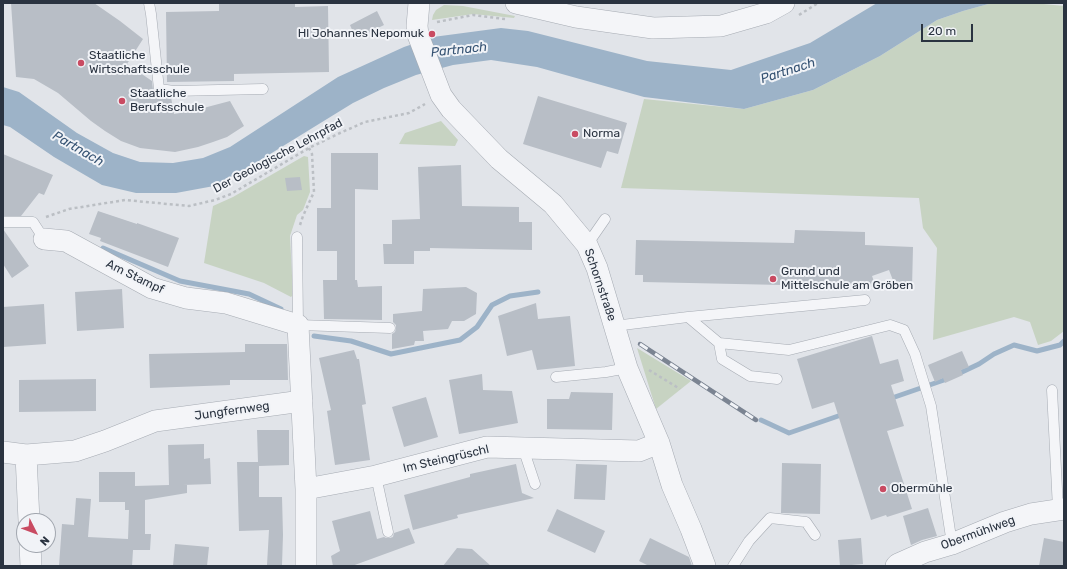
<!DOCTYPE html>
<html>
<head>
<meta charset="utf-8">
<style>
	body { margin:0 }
	#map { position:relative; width:1067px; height:569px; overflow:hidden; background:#e1e4e9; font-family:Rubik,sans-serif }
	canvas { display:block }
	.frame { position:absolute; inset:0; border:4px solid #2a3340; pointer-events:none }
	.north { position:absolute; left:16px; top:513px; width:40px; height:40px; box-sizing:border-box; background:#f1f3f7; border:1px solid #a1a6ae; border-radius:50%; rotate:132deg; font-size:11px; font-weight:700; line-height:16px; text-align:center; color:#2a3340 }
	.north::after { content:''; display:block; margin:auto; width:14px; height:18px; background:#c94b62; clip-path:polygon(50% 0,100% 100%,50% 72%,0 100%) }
	.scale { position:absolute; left:921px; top:24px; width:52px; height:18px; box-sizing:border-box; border:2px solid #2a3340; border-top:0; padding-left:5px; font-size:12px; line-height:14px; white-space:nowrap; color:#2a3340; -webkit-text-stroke:3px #f1f3f7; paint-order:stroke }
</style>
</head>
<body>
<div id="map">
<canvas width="1067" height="569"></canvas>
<div class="frame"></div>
<div class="north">N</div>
<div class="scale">20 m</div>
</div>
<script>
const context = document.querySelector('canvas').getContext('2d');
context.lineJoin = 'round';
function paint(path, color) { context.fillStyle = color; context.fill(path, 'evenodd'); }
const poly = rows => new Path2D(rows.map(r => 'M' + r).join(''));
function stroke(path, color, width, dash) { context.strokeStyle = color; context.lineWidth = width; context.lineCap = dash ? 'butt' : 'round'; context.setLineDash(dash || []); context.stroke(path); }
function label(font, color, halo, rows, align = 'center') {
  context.font = font + ' Rubik,sans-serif'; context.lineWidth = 4; context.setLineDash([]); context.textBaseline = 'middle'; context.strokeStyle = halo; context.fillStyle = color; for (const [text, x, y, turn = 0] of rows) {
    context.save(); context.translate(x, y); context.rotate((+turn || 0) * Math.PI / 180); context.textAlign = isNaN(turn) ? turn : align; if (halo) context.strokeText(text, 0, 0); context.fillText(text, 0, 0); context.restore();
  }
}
paint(poly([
	[992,3,1033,3,1064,6,1064,331,1051,341,1038,345,1030,322,1014,317,933,340,937,248,923,228,919,198,621,188,644,99,744,109,813,90,880,56,937,20,963,11],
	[444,5,463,6,515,16,514,18,473,14,432,20,433,15,436,10],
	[441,121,458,140,455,146,399,144,405,133],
	[304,156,308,157,310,192,303,210,297,215,290,236,293,295,291,297,264,283,204,263,213,206,233,197],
	[637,348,691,381,656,409]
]), '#c7d3c2');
paint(poly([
	[877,3,992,3,963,11,937,20,880,56,813,90,744,109,644,97,537,67,491,60,453,65,416,75,384,88,353,103,249,167,214,186,176,193,136,193,102,185,54,157,10,127,3,125,3,87,19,92,77,133,113,153,140,162,173,163,203,158,230,147,338,77,404,47,433,37,501,28,528,31,647,61,731,70,810,43]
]), '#9db3c8');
stroke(poly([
	[103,248,180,281,249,294,281,309],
	[314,336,351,341,391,354,460,340,477,327,492,305,510,296,538,292],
	[962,372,979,364,994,354,1014,345,1037,351,1060,345,1064,341],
	[889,399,944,380],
	[761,420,789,433,844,414]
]), '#9db3c8', 5);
paint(poly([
	[11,3,94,3,120,21,143,39,127,64,152,81,153,90,155,94,171,97,174,114,192,111,230,101,244,126,227,137,213,142,198,147,175,152,140,148,121,141,105,131,91,121,58,93,34,79,16,77],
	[219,3,295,3,295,7,328,6,329,72,234,74,234,81,167,82,166,12,219,11],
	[377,11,384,25,356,39,350,25],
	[538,96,627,123,618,154,607,151,601,168,523,144],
	[331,153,378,153,378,190,355,189,355,280,357,280,358,287,382,286,382,320,324,319,323,280,337,280,337,251,317,251,317,208,331,208],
	[3,154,53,175,44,195,39,193,21,216,3,216],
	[461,165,462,206,519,207,519,222,532,222,532,250,430,248,430,251,414,251,414,264,384,264,383,244,392,244,392,220,420,219,418,167],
	[300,177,302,190,287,191,285,178],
	[98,211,137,224,137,223,179,238,168,267,100,241,101,238,89,234],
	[3,229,29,266,12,278,3,264],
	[795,230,865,232,865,245,913,247,912,288,896,288,889,270,872,276,876,287,643,282,643,275,635,275,636,240,794,243],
	[466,287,477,293,476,314,464,321,452,321,448,329,423,331,424,341,415,341,414,345,392,349,392,334,395,332,396,328,396,325,393,322,393,314,422,311,423,289],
	[122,289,124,328,77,331,75,292],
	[536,303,538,319,570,316,575,366,537,370,532,350,507,356,498,316],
	[44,304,46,344,3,347,3,307],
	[872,336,880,364,898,359,904,381,891,385,904,426,887,431,912,509,887,517,886,515,871,520,834,402,812,409,797,359],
	[245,344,287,344,288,380,230,380,230,385,150,388,149,354,245,352],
	[354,350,357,359,359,359,366,404,362,405,370,460,335,465,327,411,331,410,319,358],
	[962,351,969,367,961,370,963,375,945,383,943,378,935,382,928,365],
	[482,374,483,390,512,391,518,423,459,434,449,380],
	[96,379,96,411,19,412,19,380],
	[571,392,613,393,612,430,547,429,547,399,569,399],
	[426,397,438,437,404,447,392,407],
	[257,430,289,430,289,465,259,466,259,497,282,497,283,535,282,565,267,565,269,530,239,531,237,462,258,462],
	[204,444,204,459,210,458,211,484,183,485,187,485,187,493,145,500,145,534,151,534,150,550,133,550,132,566,59,566,62,524,74,525,76,498,91,499,88,537,128,539,129,510,125,510,125,502,99,502,99,472,135,472,135,486,169,485,168,445],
	[782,463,821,464,820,514,781,513],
	[516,464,522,493,534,498,457,515,458,518,413,530,404,495,470,477,470,474],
	[576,464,607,465,605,500,574,499],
	[928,508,937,536,922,540,911,545,903,516],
	[557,509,605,531,595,553,547,531],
	[370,511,377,539,384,537,386,538,390,538,393,537,394,533,409,528,415,543,352,566,333,566,331,556,340,551,332,521],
	[650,538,689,557,692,566,649,566,639,561],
	[861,538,863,564,840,566,838,540],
	[1044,538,1064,542,1064,566,1039,566],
	[175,544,209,547,207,566,173,566],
	[457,548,472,549,491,566,443,566]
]), '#b8bec6');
const lane = poly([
	[149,3,151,14,159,89,174,91,263,89],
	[3,222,33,222,44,239],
	[297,237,298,325,390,328],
	[587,245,605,219],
	[688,317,719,343,722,359,750,376,777,379],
	[614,326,688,317,865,300],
	[719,343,789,350,890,325,904,330,915,354,931,406,952,544],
	[556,377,606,372,627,368],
	[1052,390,1058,509],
	[523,448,535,484],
	[376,476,388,532],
	[733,566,749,541,770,518,806,522,815,535]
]);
const street = poly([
	[419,3,417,26,418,35,441,95,451,109,499,159,553,204,587,245,597,268,627,368,659,443,672,485,691,529,705,566],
	[516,3,576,17,653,28,721,26,766,13,784,3],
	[44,239,66,241,152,288,186,298,226,303,298,325,306,489,306,566],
	[3,452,26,455,75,451,105,441,155,421,302,401],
	[26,455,29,521],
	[306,489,376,476,487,447,639,451,659,443],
	[30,545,31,566],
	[896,566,898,564,925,552,952,544,1005,522,1031,514,1064,509]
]);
stroke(lane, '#a6abb3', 11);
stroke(street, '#a6abb3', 22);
stroke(poly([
	[799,15,818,3],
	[437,22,473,15,505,19],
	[46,217,69,209,125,200,189,206,215,200,231,194,309,148,340,133,365,122,409,113,425,104],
	[300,225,303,216,314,192,312,154,309,148],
	[649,370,680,389]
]), '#bbbfc4', 2.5, [3, 3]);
stroke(lane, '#f4f5f8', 10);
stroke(street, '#f4f5f8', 21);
const rail = poly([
	[640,344,756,420]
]);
stroke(rail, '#7b8492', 4.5);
stroke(rail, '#f1f3f7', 3, [9]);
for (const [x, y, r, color] of [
	[432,34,4,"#c94b62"],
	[81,63,4,"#c94b62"],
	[122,101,4,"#c94b62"],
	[575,134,4,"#c94b62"],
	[773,279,4,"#c94b62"],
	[883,489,4,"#c94b62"]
]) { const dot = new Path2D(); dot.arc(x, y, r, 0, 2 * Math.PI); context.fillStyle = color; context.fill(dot); stroke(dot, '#f1f3f7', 1.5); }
label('12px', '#2a3340', '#f1f3f7', [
	["Hl Johannes Nepomuk",424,34,"right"],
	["Staatliche",89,56],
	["Wirtschaftsschule",89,70],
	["Staatliche",130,94],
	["Berufsschule",130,108],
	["Norma",583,134],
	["Grund und",781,272],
	["Mittelschule am Gröben",781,286],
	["Obermühle",891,489]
], 'left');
label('12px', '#2a3340', '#f1f3f7', [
	["Der Geologische Lehrpfad",278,156,-28],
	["Am Stampf",135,277,26],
	["Schornstraße",600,285,71],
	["Jungfernweg",232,411,-8],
	["Im Steingrüschl",446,459,-13],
	["Obermühlweg",978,533,-20]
]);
label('italic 13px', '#365373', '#f1f3f7', [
	["Partnach",459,50,-6],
	["Partnach",788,71,-18],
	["Partnach",78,149,30]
]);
</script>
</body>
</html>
